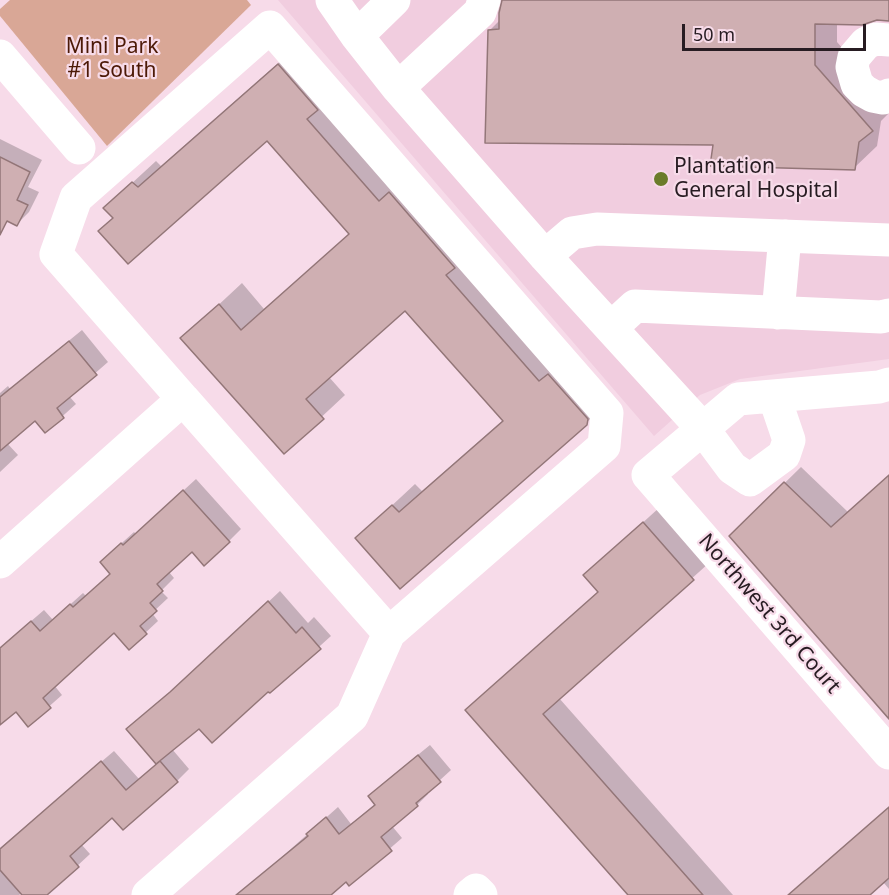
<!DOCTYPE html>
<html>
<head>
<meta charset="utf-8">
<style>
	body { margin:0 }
	#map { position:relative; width:889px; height:895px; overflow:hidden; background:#f7dbe9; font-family:"Noto Sans",sans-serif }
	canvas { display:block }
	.scale { position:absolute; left:682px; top:24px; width:184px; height:27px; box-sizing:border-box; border:3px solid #271c22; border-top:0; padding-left:8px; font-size:18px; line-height:21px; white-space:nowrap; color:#271c22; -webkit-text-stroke:4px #f7dbe9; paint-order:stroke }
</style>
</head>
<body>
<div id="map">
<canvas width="889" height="895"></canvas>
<div class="scale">50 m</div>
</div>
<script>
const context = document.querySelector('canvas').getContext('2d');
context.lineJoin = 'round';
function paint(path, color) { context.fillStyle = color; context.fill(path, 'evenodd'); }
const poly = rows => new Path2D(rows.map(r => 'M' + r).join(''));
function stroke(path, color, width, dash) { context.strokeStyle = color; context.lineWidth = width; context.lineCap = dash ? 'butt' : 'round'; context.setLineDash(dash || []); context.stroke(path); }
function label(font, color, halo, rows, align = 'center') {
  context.font = font + ' "Noto Sans",sans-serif'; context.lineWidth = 4.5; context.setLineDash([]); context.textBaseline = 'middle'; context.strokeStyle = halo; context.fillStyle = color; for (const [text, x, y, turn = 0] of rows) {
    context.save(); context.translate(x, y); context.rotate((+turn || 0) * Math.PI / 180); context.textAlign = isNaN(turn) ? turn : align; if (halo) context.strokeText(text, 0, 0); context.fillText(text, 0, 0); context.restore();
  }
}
paint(poly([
	[278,0,889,0,889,359,740,379,700,395,654,436]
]), '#f1cddf');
paint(poly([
	[10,0,247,0,251,5,107,146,0,16,0,9]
]), '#d9a796');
paint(poly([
	[504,0,889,0,889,20,877,19,837,23,837,42,889,102,889,113,881,121,877,146,854,168,714,144,489,31,501,19],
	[301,43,609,401,586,423,357,538,415,484,422,491,503,420,405,309,329,377,345,395,284,452,183,338,242,283,264,309,350,233,267,139,114,218,105,208,156,161,161,166],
	[0,139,42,160,28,187,39,192,29,212,17,224,0,216],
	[82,330,108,362,69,396,76,404,46,431,35,419,7,443,18,455,0,472,0,393,8,386,10,389],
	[801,467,848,512,889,475,889,716,747,520],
	[196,479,241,529,229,541,192,550,169,572,174,578,161,591,168,598,152,613,158,621,129,648,114,631,54,685,62,695,28,725,16,710,0,723,0,648,44,610,53,620,83,593,86,596,112,573,114,550,134,532,136,534],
	[660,507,709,563,559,698,733,895,630,895,467,710,599,591,585,575],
	[280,591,308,623,314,617,331,636,270,691,199,727,172,749,189,769,177,781,113,816,81,844,90,854,46,895,24,895,22,893,19,895,0,895,0,848,114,751,139,779,157,764,128,729,184,681],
	[430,745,451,770,427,792,428,794,417,805,392,826,402,838,349,884,346,880,328,895,253,895,247,888,338,807,351,824,376,803,381,785],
	[889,807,889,889,883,882,868,895,788,895]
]), '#0003');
const building = poly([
	[502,0,889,0,889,21,877,20,862,25,815,24,815,65,873,131,859,142,855,170,710,166,713,145,485,143,488,30,499,29,499,13,502,0],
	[278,64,318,110,307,119,379,201,389,192,455,268,446,275,539,381,548,374,588,419,587,425,400,589,355,538,392,505,399,512,503,421,405,311,306,399,324,419,284,454,180,338,219,304,241,330,349,234,267,141,128,264,98,231,113,218,103,208,132,182,138,187,278,64],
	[0,157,30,172,17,200,28,205,17,226,7,221,0,235,0,157],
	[69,341,97,375,57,408,64,418,45,433,35,421,0,451,0,397,69,341],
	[889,475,889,719,729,536,784,482,831,527,889,475],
	[183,490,230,542,204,566,192,552,157,584,163,591,150,603,157,611,140,626,147,634,129,650,114,633,43,698,51,708,28,727,16,712,0,725,0,648,31,621,40,631,70,604,73,607,110,574,100,562,121,543,123,545,183,490],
	[643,522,694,580,543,714,703,895,628,895,465,710,598,592,583,575,643,522],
	[268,601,296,633,302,627,321,649,270,693,268,692,212,743,199,729,156,764,126,729,170,692,268,601],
	[418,755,441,782,416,803,418,806,381,837,392,851,349,886,346,882,331,895,236,895,308,836,306,834,326,817,339,834,375,805,368,796,418,755],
	[101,761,126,790,160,761,178,782,123,830,112,818,70,856,79,867,47,895,22,895,0,870,0,849,101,761],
	[889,807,889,878,870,895,788,895,889,807]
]);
paint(building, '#cfafb2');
stroke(building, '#937678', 1.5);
stroke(poly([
	[332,0,357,36,398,88,545,256,703,429,732,468,750,480,784,455,789,440,774,396],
	[357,36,394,0],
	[889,40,876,39,866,43,854,57,852,67,857,84,864,91,873,96,883,98,889,95],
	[0,56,79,148],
	[398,88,480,12,484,0],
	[545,256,572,233,597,229,889,240],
	[778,313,785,236],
	[611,328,635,306,881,317,889,315],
	[889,384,879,387,738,399,648,475,889,753],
	[0,562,183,399,389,633],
	[148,895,352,716,389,633,604,446,607,413,270,27,76,198,56,254,183,399],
	[470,895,476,890,481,895]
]), '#fff', 33);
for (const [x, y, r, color] of [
	[661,179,8,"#6b7c2a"]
]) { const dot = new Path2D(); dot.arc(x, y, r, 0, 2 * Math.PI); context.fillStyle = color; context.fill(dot); stroke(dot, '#f7dbe9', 2); }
label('21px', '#4c1906', '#f7dbe9', [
	["Mini Park",112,47],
	["#1 South",112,71]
]);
label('21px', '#271c22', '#f7dbe9', [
	["Plantation",674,167],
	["General Hospital",674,191]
], 'left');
label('21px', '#271c22', '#f7dbe9', [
	["Northwest 3rd Court",769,614,49]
]);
</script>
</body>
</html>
